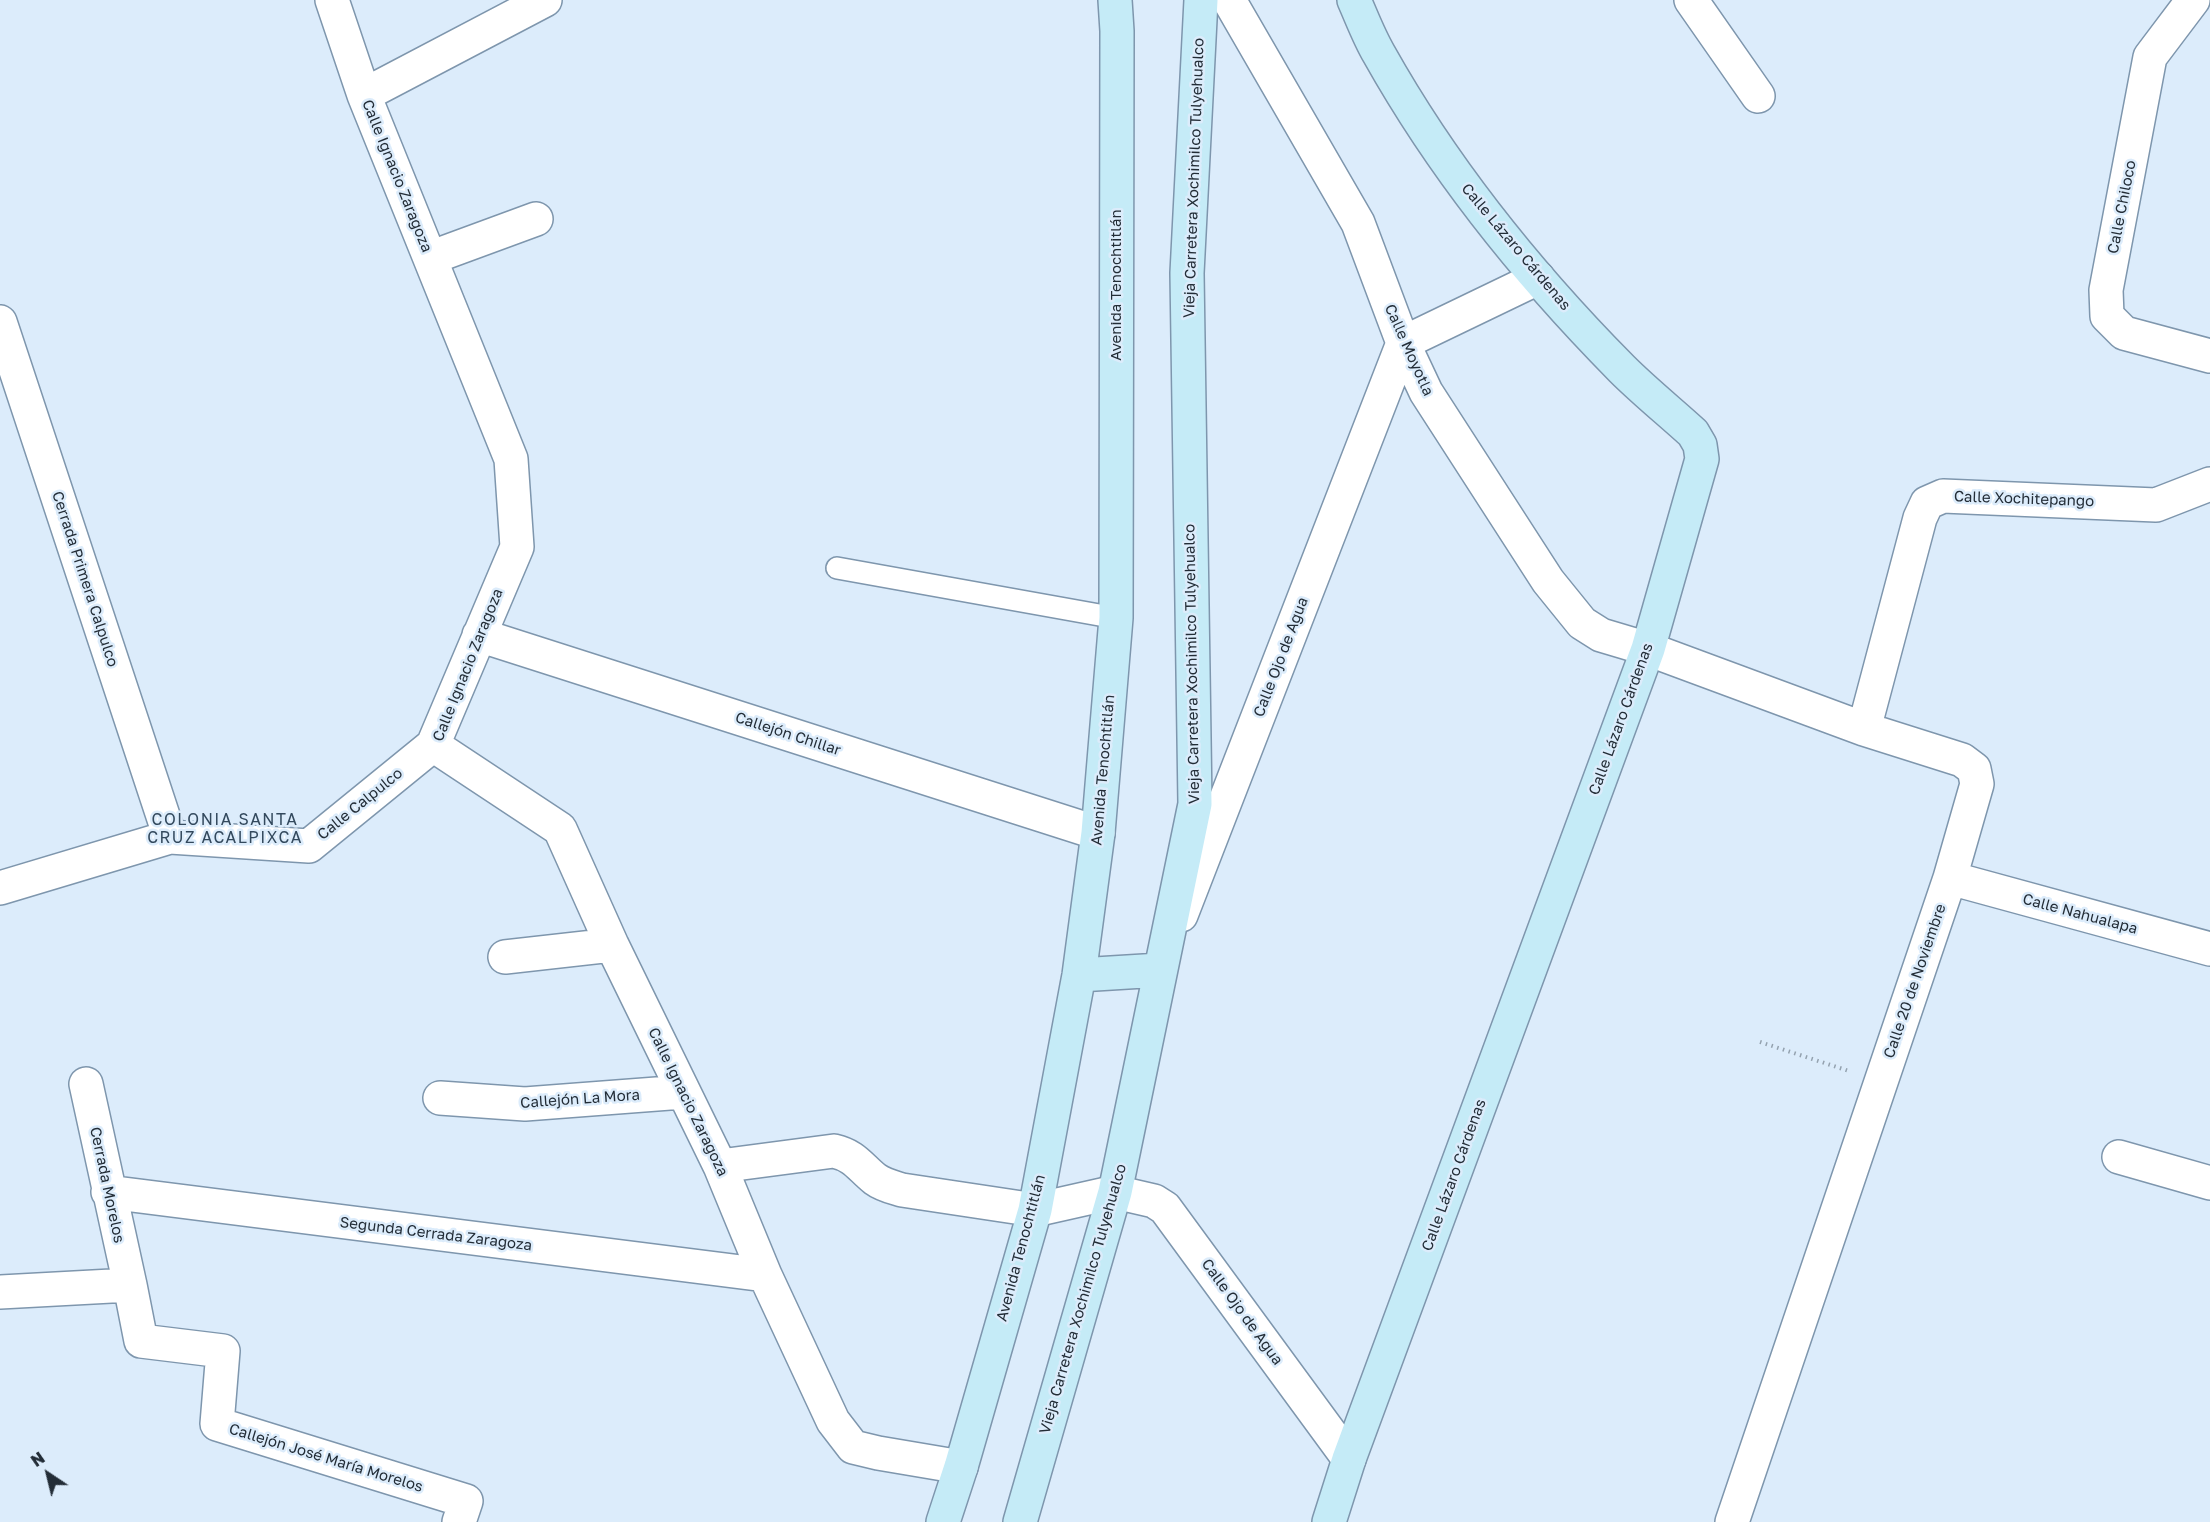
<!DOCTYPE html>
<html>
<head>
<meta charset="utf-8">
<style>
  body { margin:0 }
  #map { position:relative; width:2210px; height:1522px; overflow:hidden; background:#dcecfb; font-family:"Golos Text",sans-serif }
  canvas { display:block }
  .north { position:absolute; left:18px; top:1444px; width:60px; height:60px; -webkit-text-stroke:4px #dcecfb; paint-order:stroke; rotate:325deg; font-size:16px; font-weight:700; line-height:24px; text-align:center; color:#232d37 }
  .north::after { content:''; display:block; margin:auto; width:21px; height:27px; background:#232d37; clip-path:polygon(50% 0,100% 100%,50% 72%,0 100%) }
</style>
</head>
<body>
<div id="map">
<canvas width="2210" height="1522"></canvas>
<div class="north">N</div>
</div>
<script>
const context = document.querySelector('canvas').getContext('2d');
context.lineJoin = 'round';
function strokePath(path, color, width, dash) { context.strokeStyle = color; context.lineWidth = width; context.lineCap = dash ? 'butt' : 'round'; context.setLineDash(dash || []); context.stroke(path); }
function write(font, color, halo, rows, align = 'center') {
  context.font = font + ' "Golos Text",sans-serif'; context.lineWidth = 5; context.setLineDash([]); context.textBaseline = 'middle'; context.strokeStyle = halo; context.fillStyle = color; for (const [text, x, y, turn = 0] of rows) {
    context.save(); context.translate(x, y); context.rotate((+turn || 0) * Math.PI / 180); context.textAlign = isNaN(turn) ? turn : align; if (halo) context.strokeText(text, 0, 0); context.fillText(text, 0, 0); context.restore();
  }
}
const lane = new Path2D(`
  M837,568L1116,618`);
const street = new Path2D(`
  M332,0L364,95L511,459L517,547L433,745L560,829L612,945L720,1166L765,1275L833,1421L853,1447L878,1453L961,1467
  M1229,0L1358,223L1403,343L1426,392L1548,581L1582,623L1601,635L1648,649L1864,729L1962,760L1974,769L1977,784L1950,878L1732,1522
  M1691,0L1758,96
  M2193,0L2150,57L2106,290L2107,316L2124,333L2210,356
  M364,95L545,0
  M430,258L536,219
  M0,322L170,837
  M479,635L1098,833
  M1864,729L1920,518L1927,503L1943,496L2156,505L2210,484
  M1950,878L2210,949
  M0,888L170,837L309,846L433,745
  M1181,915L1403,343L1538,278
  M505,957L612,945
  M86,1084L130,1285
  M440,1098L525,1104L683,1092
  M2119,1157L2210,1183
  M720,1166L834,1151C855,1156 859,1166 875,1179C883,1185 892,1187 902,1190L1035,1210L1115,1192L1154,1201L1165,1208L1349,1459
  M108,1192L765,1275
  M0,1292L130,1285L141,1341L223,1351L217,1424L466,1501L459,1522`);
const secondary = new Path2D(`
  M1079,975L1160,970
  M943,1522L961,1467L1035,1210L1079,975L1098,833L1116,618L1117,31L1115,0
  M1020,1522L1115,1192L1195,804L1187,273L1201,0
  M1329,1522L1349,1459L1648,649L1702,459L1700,445L1693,433C1670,412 1644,391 1622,369C1528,274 1444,170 1379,54C1369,37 1362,18 1354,0`);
strokePath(lane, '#7e96ad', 24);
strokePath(street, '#7e96ad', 36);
strokePath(secondary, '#7e96ad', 36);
strokePath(new Path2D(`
  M1760,1042L1849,1071`), '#94a2af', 4, [1.5, 4.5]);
strokePath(lane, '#fff', 21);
strokePath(street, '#fff', 33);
strokePath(secondary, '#c5ebf7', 33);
write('15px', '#232d37', '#dcecfb', [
  ["Calle Ignacio Zaragoza",397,176,68],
  ["Vieja Carretera Xochimilco Tulyehualco",1194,178,-88],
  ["Calle Chiloco",2122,207,-79],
  ["Calle Lázaro Cárdenas",1516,247,50],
  ["Avenida Tenochtitlán",1116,285,-90],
  ["Calle Moyotla",1409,350,66],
  ["Calle Xochitepango",2024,499,2],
  ["Cerrada Primera Calpulco",85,579,72],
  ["Calle Ojo de Agua",1281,657,-69],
  ["Vieja Carretera Xochimilco Tulyehualco",1192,664,-91],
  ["Calle Ignacio Zaragoza",468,665,-68],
  ["Calle Lázaro Cárdenas",1621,719,-70],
  ["Callejón Chillar",788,734,18],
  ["Avenida Tenochtitlán",1103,770,-85],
  ["Calle Calpulco",360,804,-39],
  ["Calle Nahualapa",2080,914,15],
  ["Calle 20 de Noviembre",1915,981,-71],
  ["Callejón La Mora",580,1099,-4],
  ["Calle Ignacio Zaragoza",688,1102,64],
  ["Calle Lázaro Cárdenas",1454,1175,-70],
  ["Cerrada Morelos",107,1185,78],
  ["Segunda Cerrada Zaragoza",436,1234,7],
  ["Avenida Tenochtitlán",1021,1248,-75],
  ["Vieja Carretera Xochimilco Tulyehualco",1083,1299,-74],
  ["Calle Ojo de Agua",1242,1312,54],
  ["Callejón José María Morelos",326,1458,17]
]);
context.letterSpacing = '1.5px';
write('16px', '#33495d', '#dcecfb', [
  ["COLONIA SANTA",225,820],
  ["CRUZ ACALPIXCA",225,838]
]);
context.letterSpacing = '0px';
</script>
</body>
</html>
